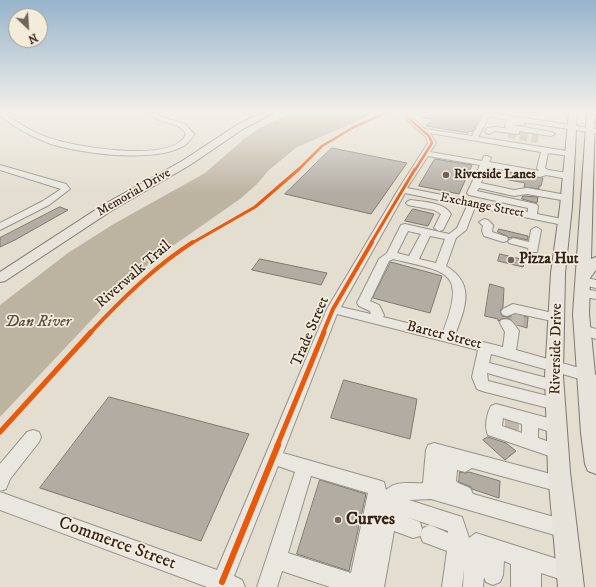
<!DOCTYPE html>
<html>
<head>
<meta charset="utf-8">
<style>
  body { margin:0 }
  #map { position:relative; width:596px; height:587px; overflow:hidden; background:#e4ded0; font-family:"IM FELL DW Pica",serif }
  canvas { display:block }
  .north { position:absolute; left:8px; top:8px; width:40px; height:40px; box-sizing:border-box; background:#f3ecdb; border:1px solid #a59b8e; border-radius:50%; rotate:155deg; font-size:11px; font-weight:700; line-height:16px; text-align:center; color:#31221b }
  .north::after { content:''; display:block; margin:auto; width:14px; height:18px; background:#70645a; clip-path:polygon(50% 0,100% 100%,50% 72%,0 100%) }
</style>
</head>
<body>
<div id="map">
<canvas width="596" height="587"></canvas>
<div class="north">N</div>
</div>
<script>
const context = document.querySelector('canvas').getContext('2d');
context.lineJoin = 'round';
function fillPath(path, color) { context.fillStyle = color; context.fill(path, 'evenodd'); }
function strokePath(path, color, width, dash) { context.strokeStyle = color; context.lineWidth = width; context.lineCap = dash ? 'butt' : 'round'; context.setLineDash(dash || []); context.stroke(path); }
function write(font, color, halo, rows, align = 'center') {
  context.font = font + ' "IM FELL DW Pica",serif'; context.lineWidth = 3.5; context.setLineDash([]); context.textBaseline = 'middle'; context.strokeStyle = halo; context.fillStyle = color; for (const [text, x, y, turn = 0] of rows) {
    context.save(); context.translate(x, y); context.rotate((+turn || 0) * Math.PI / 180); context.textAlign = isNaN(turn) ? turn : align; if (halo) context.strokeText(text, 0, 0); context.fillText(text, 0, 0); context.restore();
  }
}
fillPath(new Path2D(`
  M293,112H374L356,122L297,147L269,170L257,184L240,199L154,259L114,296L0,417V305L68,253L112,225L205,173L244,139L258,129Z`), '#bdb3a1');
const building = new Path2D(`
  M426,112H483L472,132L469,131L468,133L426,126L432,119L422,118Z
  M332,148L407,163L371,214L285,194Z
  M435,159L472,165L459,194L419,186Z
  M506,172L543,178L541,186H539V189L524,187L525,183L504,179Z
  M523,196L538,197L537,203L522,199Z
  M60,207L68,210L15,240L0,247V238Z
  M413,209L434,214L428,226L405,221Z
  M499,229L528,236V240L513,237L509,238L507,236L498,232Z
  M500,254L525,260L523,267L498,261Z
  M260,259L327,273L321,285L252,270Z
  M391,262L442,276L430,313L373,298Z
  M490,284L504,288L503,307L500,311L502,316L508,317L515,315L528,317L527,328L517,325L508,318L501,319L499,321H498V319L485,316Z
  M344,380L417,399L410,439L331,418Z
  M109,397L249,434L201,541L40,488Z
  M488,437L506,443L516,451L505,460L483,440Z
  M460,472L465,473L469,472L500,481L499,498L472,489L471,487L459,482Z
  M320,480L366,494L349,571L297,554Z`);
fillPath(building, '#b2aca3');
strokePath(building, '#7e7870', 1);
strokePath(new Path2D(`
  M508,134L538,139`), '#c0b8ac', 8, [8, 4]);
strokePath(new Path2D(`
  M517,325L518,315`), '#c0b8ac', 12, [12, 6]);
strokePath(new Path2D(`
  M512,419V430`), '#c0b8ac', 14, [14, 8]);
const minor = new Path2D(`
  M0,112H3C16,122 30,131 46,137C70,146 174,165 186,134C179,120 157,125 147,112H154L162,117L185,124L194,134C180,169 79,153 51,144C32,137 16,128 0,116Z
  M405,112H411V117L425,129L472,136L485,112L596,129V133L523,122L525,124L523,125H512L551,132L555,134L551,136L519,131V134H516L495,131L489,134L485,132L487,128L495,127L505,128L506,122L508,120L489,117L478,137L573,152V156H570L548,153L545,168L548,170L568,173L572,176L568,179L546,175L540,177L487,167L481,183L514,190L527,188L567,195L572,198L567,201L527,194L514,196L479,188L477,191L536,204L538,206L537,214L567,220L568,222L563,225L475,207L466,230L456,238L446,266C476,284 465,308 455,335L503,347L505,332L500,323L501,320C511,317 514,324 519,331L516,350L590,371L596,375V388L580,379L491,354L489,363L555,380L560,382L562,386L560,390L555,392L487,373L488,381L556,398L561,400L564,404L561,408L556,410L482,391L477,389L472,377L478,350L337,314L283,453L378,480L384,482L386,490C397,480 409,484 423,483L426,450L428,445L434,443L566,478L569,484L566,490L560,492L472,468L465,472L457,470L456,481L458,483L470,488L473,494L572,522L574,529L572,536L565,538L431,499L409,500L462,517L469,538L476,533L576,565L579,572L576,579L569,582L541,573V587H511V564L504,561L503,575L500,582L493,585L486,582L484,577L483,587H463L464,569L462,587H442L447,551L423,542L420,535L423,528L430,525L448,533V531L407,517L420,522L422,529L420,536L413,538L394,531L384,587H330L282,571L277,587H257L295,472L278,466L234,576L242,580L245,587H207L0,510V492L217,570L327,309L398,190L428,143L426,137L406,119ZM430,133L541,152L537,168L539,171L489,162L491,158L487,156H484L482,161L430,152L436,143ZM428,156L480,165L467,193L469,195L528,208V212L407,188ZM405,193L467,206L457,228L449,234L405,224L401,225L387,253L379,259L357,303L359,306L370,311L371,314L341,307ZM408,231L421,234L409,256L397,253ZM430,236L445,239L436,263L419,259ZM393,259C447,272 467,270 443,332L383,317L384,315L379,305L370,301L389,261ZM311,476L368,493L351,573L288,553Z
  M0,165L66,184L70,189L49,205L0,230V223L43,201L61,189L0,170Z
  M411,200C423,202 444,202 451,214L443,230L439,231L434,228L441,214L434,210L408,205L406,203L408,201Z
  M484,219L488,220L493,225L492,232L507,237L508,239L507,241L503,242L484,236L482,231L483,226L479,222Z
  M536,227L541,230L537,252H529L528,248L509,243L508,241L513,238L529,242L531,230Z
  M583,277L596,280V288L579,284L577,281L579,278Z
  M582,289L596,291V299L578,296L576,293L578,290Z
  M513,304L557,314L561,315L563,318L561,321L557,322L515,313L507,316L503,315L501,312L503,309Z
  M582,325L596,329V339L577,333L575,330L577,327Z
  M496,404L563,422L565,427L563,432L557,434L538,428V438L564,447L566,452L564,457L558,459L488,435C484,427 487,413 491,406ZM503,418L522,424V433L502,426Z
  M33,430L39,432L41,437L39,442L10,479L6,489L0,491V464L27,432Z`);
const major = new Path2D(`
  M263,112H274L243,129L190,165L111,211L5,281L0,282V272L103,205L182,161L237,125Z
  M569,112H577L572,207L565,273L563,376L570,472L584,587H558L548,472L545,376L551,273L560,207Z
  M587,112H595L591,259L596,257V270L590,278L589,314L596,384V474L588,471L585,464L581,433L573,314Z`);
strokePath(minor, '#979288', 2);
strokePath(major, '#7e7870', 2);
fillPath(minor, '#eae7e0');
fillPath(major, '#e7e3da');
strokePath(new Path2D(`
  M408,112V118L429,136L432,143L415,170
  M298,170L322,146L354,127L388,112`), '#e8590c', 2.5);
strokePath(new Path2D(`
  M192,243L255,207L299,169
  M371,243L415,169`), '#e8590c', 3);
strokePath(new Path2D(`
  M90,333C121,300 155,266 193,242
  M323,333L333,309L372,242`), '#e8590c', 4);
strokePath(new Path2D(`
  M0,432L91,332
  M277,446L324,332`), '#e8590c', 5);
strokePath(new Path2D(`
  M222,582L278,445`), '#e8590c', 6);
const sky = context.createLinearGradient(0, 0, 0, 194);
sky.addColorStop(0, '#97b4cc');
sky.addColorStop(0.58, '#f3f0ea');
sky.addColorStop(1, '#f3f0ea00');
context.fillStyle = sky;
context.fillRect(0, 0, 596, 194);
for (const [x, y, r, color] of [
  [446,175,4,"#70645a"],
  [511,260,4,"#70645a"],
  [338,520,4,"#70645a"]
]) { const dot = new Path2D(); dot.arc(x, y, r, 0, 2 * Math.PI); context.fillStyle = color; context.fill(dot); strokePath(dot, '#f3ecdb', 1.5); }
write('bold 13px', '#31221b', '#f3ecdb', [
  ["Riverside Lanes",454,175]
], 'left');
write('13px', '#31221b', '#f3ecdb', [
  ["Memorial Drive",134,193,-30],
  ["Exchange Street",482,206,11]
]);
write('bold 15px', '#31221b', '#f3ecdb', [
  ["Pizza Hut",519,260]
], 'left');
write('15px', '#31221b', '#f3ecdb', [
  ["Riverwalk Trail",134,275,-41],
  ["Trade Street",311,332,-67],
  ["Barter Street",444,336,14],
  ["Riverside Drive",557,349,-89]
]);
write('italic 16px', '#5c4e43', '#f3ecdb', [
  ["Dan River",38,323]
]);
write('bold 18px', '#31221b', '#f3ecdb', [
  ["Curves",346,520]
], 'left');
write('18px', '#31221b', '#f3ecdb', [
  ["Commerce Street",117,544,20]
]);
</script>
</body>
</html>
